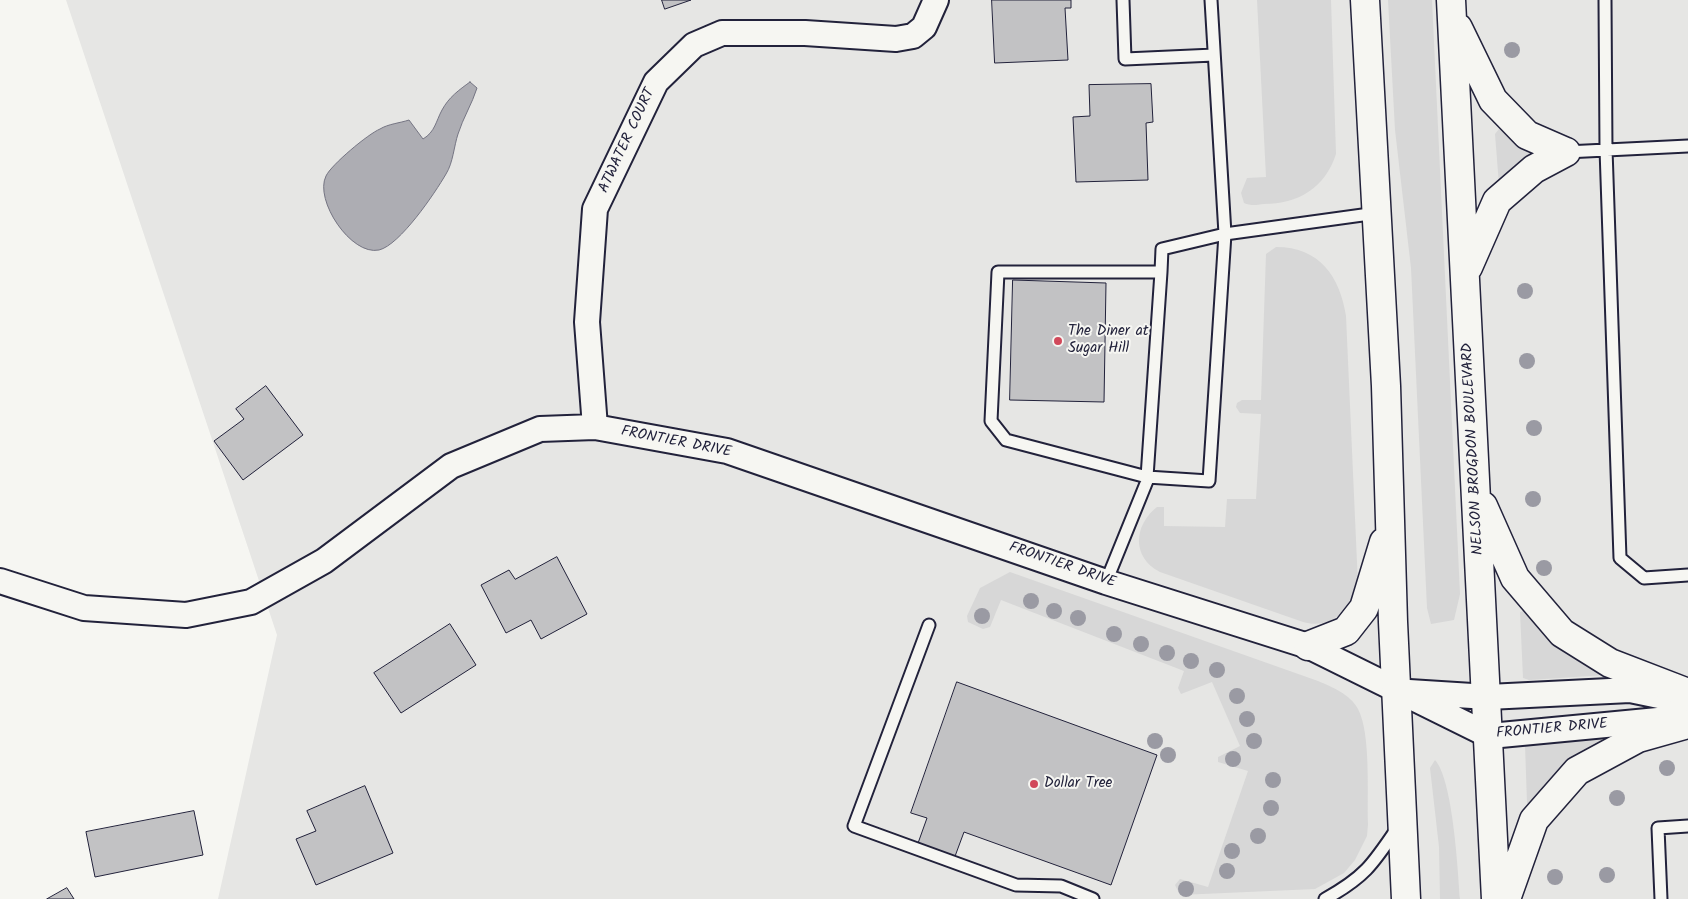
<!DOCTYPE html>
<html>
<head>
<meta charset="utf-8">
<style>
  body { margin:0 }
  canvas { display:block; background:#f6f6f2 }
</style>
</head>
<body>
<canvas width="1688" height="899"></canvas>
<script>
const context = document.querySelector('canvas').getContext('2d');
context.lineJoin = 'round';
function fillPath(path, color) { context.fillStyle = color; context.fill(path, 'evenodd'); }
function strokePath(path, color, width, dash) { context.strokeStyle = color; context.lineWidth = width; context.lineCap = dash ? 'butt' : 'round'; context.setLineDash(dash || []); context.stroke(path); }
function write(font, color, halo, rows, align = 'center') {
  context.font = font + ' Kalam,sans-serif'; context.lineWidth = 4; context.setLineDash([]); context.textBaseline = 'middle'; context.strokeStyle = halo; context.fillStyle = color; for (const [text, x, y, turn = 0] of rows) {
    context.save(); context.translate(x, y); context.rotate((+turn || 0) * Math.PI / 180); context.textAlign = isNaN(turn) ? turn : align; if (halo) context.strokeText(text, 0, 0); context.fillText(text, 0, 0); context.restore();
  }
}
fillPath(new Path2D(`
  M66,0H1688V899H218L277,635Z`), '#e6e6e4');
fillPath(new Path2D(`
  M1257,0H1331L1336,154C1325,188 1298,204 1264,204C1256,205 1251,206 1244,203L1241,193L1247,178L1266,177Z
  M1388,0H1432L1460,594L1454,620L1431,624L1427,608L1411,268L1395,130Z
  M1499,129L1519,145L1533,151L1537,155L1499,185L1495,134Z
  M1276,247C1320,247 1340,277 1346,316L1358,585C1351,610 1330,630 1303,622L1160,572C1131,557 1134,525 1157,507H1164V526L1225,527L1227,499H1256L1261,414L1240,413L1236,407L1237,403L1242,400H1261L1266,254Z
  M1010,572L1318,681C1332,687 1350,694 1358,709C1371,733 1367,795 1368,824L1367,836L1355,860L1344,873L1315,889L1180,895L1175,885L1180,879L1208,887L1248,771L1218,762V757L1240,746L1212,682L1181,694L1178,688L1184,671L1001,600L990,627L983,629L968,622L967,616L980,588Z
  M1523,611L1527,613L1605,675L1529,680L1523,678L1520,612Z
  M1602,736V741L1599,744L1529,805L1527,803L1525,745L1527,741Z
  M1435,760C1453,780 1458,870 1460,899H1440L1439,847L1430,768Z`), '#d7d7d7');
const water = new Path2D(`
  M470,82L477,88C472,104 463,118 458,134C454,146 453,163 446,174C435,193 400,245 379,250C351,256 314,200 326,176C331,165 368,134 380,129C388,124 400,123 409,120L423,139C435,132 436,121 442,110C449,97 459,90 470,82Z`);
fillPath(water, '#adadb3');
strokePath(water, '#757583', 1);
const building = new Path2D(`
  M662,0H691L665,9Z
  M992,0H1071V8H1065L1068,60L995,63Z
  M1151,84L1153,122L1146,123L1148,180L1076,182L1073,117L1090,116L1089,85Z
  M1013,280L1106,283L1104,402L1010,400Z
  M266,386L303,435L243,480L214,441L244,419L236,409Z
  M557,557L587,614L541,639L531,620L506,633L481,585L509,570L515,579Z
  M450,624L476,665L401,713L374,673Z
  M957,682L1157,755L1111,885L964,832L954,859L917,846L927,818L911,813Z
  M365,786L393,853L316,885L296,839L316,831L307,811Z
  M194,811L203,855L95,877L86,832Z
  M67,888L74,899H47Z`);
fillPath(building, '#c2c2c4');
strokePath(building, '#22223b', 1);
const lane = new Path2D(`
  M1123,0L1125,59L1214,55
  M1211,0L1225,234L1377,213
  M1605,0L1606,149L1620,558L1644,578L1688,575
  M1566,152L1688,146
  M1106,582L1147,481V477L1161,272L1162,249L1225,234L1209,481L1147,477L1006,440L991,421L998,272H1161
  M929,625L854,826L1016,885L1061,886L1093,899
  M1325,899C1365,877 1373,864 1398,827
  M1661,899L1658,828L1688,826`);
const street = new Path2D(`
  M595,427L587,322L595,209L656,82L694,45L722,33H805L896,39L913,36L924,27L936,0
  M0,581L84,608L186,615L251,602L324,561L451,466L540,429L595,427L727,451L1106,582L1308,646L1490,736L1679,718
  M1409,692L1488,697L1630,690L1688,702`);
const highway = new Path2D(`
  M1365,0L1386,386L1393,622L1406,899
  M1451,0L1496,899
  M1458,28L1493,100L1527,135L1566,152
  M1468,267L1497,201L1534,169L1566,152
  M1483,506L1515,578L1562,633L1610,663L1688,693
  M1308,646L1346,631L1364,608L1384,542
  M1506,899L1534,820L1577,771L1638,738L1688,724`);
strokePath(lane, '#22223b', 15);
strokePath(street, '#22223b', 28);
strokePath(highway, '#22223b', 31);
strokePath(lane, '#f6f6f2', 11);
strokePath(street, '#f6f6f2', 24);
strokePath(highway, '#f6f6f2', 28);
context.fillStyle = '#9a9aa3';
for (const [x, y] of [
  [1512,50],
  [1525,291],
  [1527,361],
  [1534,428],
  [1533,499],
  [1544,568],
  [1031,601],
  [1054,611],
  [982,616],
  [1078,618],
  [1114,634],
  [1141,644],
  [1167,653],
  [1191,661],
  [1217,670],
  [1237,696],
  [1247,719],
  [1155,741],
  [1254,741],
  [1168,755],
  [1233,759],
  [1667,768],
  [1273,780],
  [1617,798],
  [1271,808],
  [1258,836],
  [1232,851],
  [1227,871],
  [1607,875],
  [1555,877],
  [1186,889]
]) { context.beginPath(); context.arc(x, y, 8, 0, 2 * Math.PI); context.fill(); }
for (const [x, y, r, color] of [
  [1058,341,5,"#d1495b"],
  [1034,784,5,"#d1495b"]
]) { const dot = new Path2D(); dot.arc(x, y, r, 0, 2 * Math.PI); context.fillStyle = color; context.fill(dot); strokePath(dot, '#f6f6f2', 2); }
write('15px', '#22223b', '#f6f6f2', [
  ["ATWATER COURT",628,141,-65],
  ["FRONTIER DRIVE",676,443,11],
  ["NELSON BROGDON BOULEVARD",1474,449,-93],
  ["FRONTIER DRIVE",1062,566,19],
  ["FRONTIER DRIVE",1552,730,-5]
]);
write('15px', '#22223b', '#f6f6f2', [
  ["The Diner at",1068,332],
  ["Sugar Hill",1068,349],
  ["Dollar Tree",1044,784]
], 'left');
</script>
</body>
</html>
